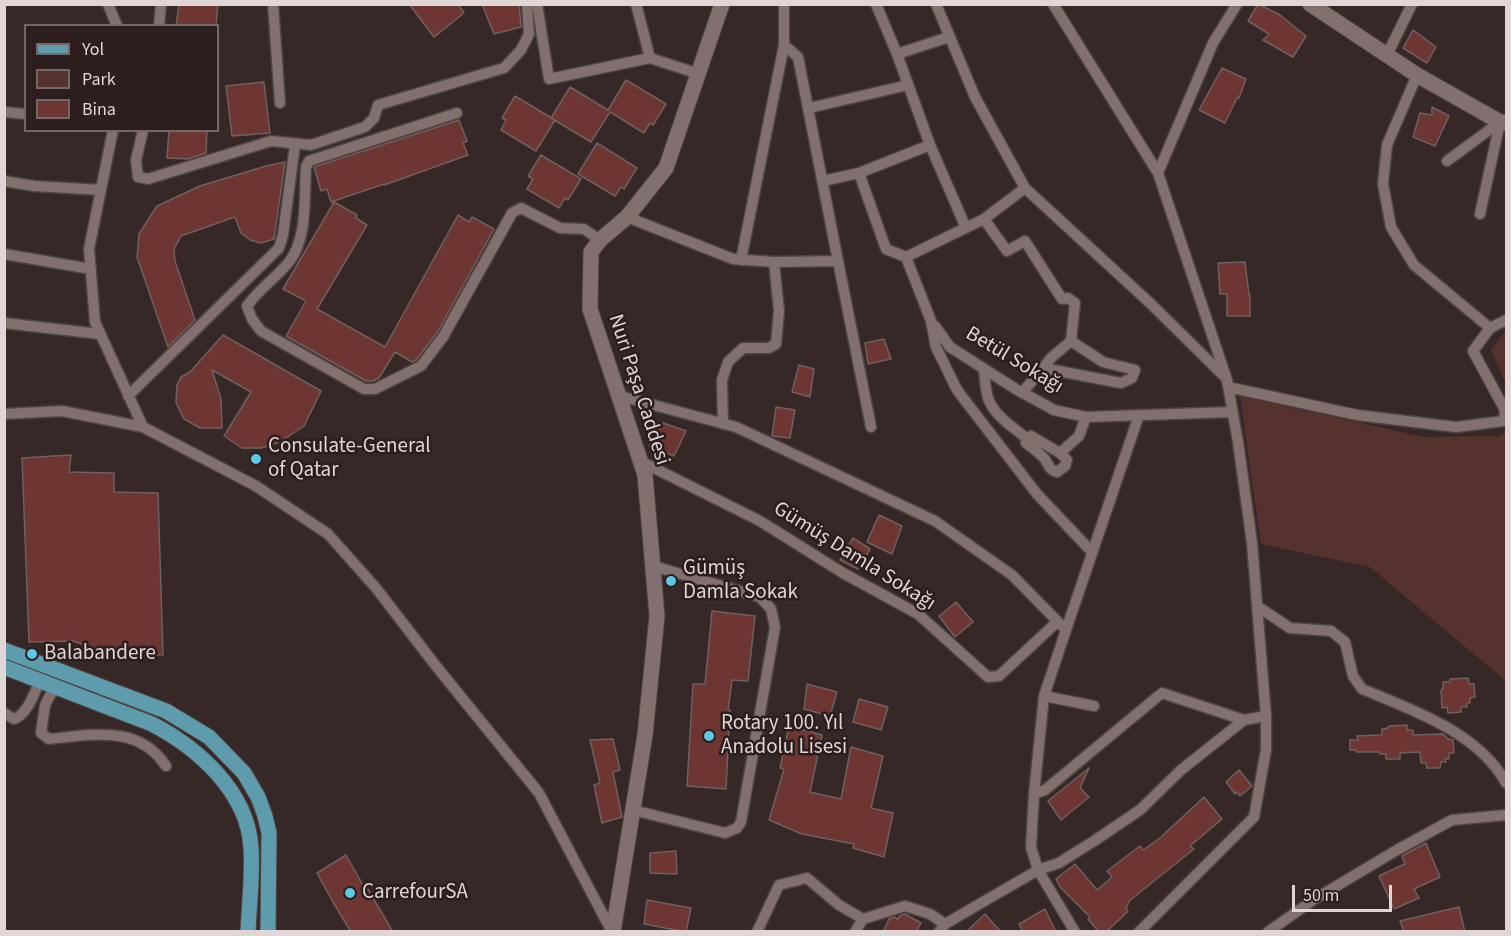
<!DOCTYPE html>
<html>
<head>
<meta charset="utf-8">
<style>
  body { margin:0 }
  #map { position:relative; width:1511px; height:936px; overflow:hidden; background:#362826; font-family:"Source Sans 3",sans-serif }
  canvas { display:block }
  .frame { position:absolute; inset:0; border:6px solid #dfd6d5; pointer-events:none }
  .legend { position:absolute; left:24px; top:24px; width:195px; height:108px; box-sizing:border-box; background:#2c1e1d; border:2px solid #746867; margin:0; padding:8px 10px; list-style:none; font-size:18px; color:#dfd6d5 }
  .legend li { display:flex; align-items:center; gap:12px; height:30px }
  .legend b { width:30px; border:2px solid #746867 }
  .scale { position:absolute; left:1292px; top:885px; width:100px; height:27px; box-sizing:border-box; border:3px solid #dfd6d5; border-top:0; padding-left:8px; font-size:18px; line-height:21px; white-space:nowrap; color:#dfd6d5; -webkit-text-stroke:4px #2c1e1d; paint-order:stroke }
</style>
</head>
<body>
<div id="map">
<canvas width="1511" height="936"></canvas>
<div class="frame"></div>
<ul class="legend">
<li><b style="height:8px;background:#5e9bac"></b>Yol</li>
<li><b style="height:16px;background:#56322f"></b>Park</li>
<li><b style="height:16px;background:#6d3632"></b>Bina</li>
</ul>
<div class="scale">50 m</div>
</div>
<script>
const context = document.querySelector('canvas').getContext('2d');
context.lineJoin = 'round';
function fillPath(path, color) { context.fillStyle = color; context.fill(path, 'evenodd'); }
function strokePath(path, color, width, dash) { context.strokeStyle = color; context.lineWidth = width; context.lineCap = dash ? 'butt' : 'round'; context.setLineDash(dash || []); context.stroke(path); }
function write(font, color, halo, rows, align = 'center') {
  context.font = font + ' "Source Sans 3",sans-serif'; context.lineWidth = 5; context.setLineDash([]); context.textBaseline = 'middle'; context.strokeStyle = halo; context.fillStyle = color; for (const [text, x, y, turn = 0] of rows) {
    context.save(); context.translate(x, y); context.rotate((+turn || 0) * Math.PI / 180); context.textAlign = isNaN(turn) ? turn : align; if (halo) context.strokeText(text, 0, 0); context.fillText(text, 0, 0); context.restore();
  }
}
fillPath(new Path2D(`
  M1506,330V384L1491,350Z
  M1240,396L1424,437L1500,436L1506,431V681L1370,567L1261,544Z`), '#56322f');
const building = new Path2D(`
  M179,4H218L216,26H176Z
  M409,4H458L464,13L434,37Z
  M482,4H519L521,27L494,34Z
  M1258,4L1280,15L1306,36L1293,57L1263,40L1269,34L1248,21Z
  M1413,30L1436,47L1427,63L1403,48Z
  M1222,68L1246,79L1239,98H1237L1225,123L1199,110Z
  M626,80L666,104L653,125L650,123L644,133L610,112L591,142L551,118L570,87L608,110Z
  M264,82L270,133L232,136L226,86Z
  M515,96L555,120L536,151L501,130L506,120L502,118Z
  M1432,107L1449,116L1435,146L1413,137L1420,113L1432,115Z
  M459,120L467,141L463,143L468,155L384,185V184L331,202L327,189L321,191L314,167Z
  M169,130H207L206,153L188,159L167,158Z
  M597,143L637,168L624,189L621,187L615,196L578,174Z
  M541,155L581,179L568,200L565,198L559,208L527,189L533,179L528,176Z
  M285,162L274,239L261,243L250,240L241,233L235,217L181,236L174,249L175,261L195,320L168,347L137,257L139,234L157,206L200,186L266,166Z
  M334,202L357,215L356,218L367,225L317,309L385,347L458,215L469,222L472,217L494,229L437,333L416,360L412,362L395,352L379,378L373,381H366L286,336L306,301L283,289Z
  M1245,262L1249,295H1250V316H1227V294H1220L1218,263Z
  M223,335L321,391L304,426L280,442L261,448H242L224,436L251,392L212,370L221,399L222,428H200L184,419L176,403L177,385L181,377L190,372Z
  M884,339L891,359L868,364L865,343Z
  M799,365L814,369L810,397L792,392Z
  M776,407L795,410L790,438L772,436Z
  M663,423L686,431L674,456L649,446Z
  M71,455L69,472L114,473V492L158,493L163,655L117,656L73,641L29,642L22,458Z
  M879,515L902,526L892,554L867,542Z
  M853,538L870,549L858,569L840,560Z
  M956,602L973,622L955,637L939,616Z
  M712,611L755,616L748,681L732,680L728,710H730L726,789L687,786L693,684H705Z
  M1468,678L1469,684H1474L1475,697L1470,698V703H1467V707H1461V712L1448,713L1447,707L1442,708L1441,690L1443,689V682H1450V679Z
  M807,684L837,692L830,716L804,709Z
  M859,699L888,707L881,730L853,722Z
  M1407,725V730H1413V735L1443,734L1448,739L1453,740L1454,753H1449V759H1445L1446,762H1441L1440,768H1427L1426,763H1421L1420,752L1400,753V759H1386V754H1380V752H1356V750H1350V740H1358L1357,736L1382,735V729L1388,728L1389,726Z
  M789,726L822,735L810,792L841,799L851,747L883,756L871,808L893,813L884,857L853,848L854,844L802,834L769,820L784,769L780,768Z
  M613,739L620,770L613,772L622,817L602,823L594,785L600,783L590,740Z
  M1089,768L1080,788L1089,797L1061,820L1048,801Z
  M1239,770L1252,786L1240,796L1237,792L1235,794L1226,782Z
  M1204,797L1222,819L1190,846L1194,849L1129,901L1126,909L1128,911L1121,918L1106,932H1099L1088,919L1090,917L1060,887L1056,879L1075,864L1097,890L1112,877L1107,871L1140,846L1143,850L1160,838Z
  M1426,843L1440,877L1414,889L1419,898L1394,909L1379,876L1405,864L1402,856Z
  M676,851L677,874L650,873V853Z
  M346,855L363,885L365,884L393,932H351L333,902L317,873Z
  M647,900L691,908L686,932L644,924Z
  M1459,907L1465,932H1404L1400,921Z
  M1045,909L1056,932H1023L1019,924Z
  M905,914L921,923L916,932H883L889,919L894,917L898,919L901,915Z
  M985,914L1001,932H966Z`);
fillPath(building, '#6d3632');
strokePath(building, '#70605e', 1.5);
const street = new Path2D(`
  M108,4L117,26
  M273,4L280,103
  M537,4L549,79L650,58L699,74
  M636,4L650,58
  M876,4L897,54
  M936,4L975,97L1025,188L1151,304L1225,377
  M1053,4L1158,173
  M159,26L161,4
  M949,37L897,54L930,145L966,228
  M1387,55L1412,4
  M1417,75L1387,145L1383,184L1391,227L1414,265L1490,328
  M809,108L908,85
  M4,112L26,114
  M457,113L309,161L306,167C304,197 308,238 289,262C276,278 259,289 247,306L252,319L261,331L364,389H375L421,366L443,337L512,213L521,208L560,228L584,229L600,240
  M113,130L89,249L95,322L143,427L256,486L328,534L376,588L436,666L539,793L612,932
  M143,130L136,160L138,177L148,179L271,141L311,145L365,127L374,118L378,105L504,68L521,50L529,34L527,4
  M1447,161L1500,122
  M859,173L886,249L906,257L931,321L936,347L957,390L1037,494L1092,552
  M4,181L34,186L101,190
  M823,181L859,173L930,145
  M1480,214L1500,122
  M627,217L733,259L774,262L838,261L798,57L784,45
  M984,219L1007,251L1025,241L1062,299L1068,298L1075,303L1071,341L1052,357L1022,393
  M4,254L91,269
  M906,257L984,219L1025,188
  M741,260L784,45V4
  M838,261L871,427
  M4,323L100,334
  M935,326L950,347L1014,388L1054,410L1086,417L1232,412
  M1043,368L1121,383L1132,378L1135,370L1103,362L1071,341
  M984,369C985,380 985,393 990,403C998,418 1015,429 1028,439L1026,443C1032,447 1038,452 1043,457C1049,463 1047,469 1057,472L1065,466L1067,460L1060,453L1079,436L1086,417
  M1228,387L1357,415L1456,427L1504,421L1505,410L1473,351L1490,328L1506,320
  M128,396L279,248L283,235L295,145
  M620,396L736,427L935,521L1012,575L1066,630L1044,696L1034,794L1031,847L1038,870L1075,932
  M4,414L62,411L143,427
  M723,424L722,380L728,362L743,348H769L776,344L779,311L774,262
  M1028,439L1031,436L1060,453
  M640,461L760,521L843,573L918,614L988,677L999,676L1057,622
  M1257,606L1290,628L1331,631L1345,642L1353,676L1362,689C1413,710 1479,733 1506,783
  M1066,630L1139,415
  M55,686L45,705L41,733L49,739C93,735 138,724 166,766
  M1044,696L1094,706
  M4,713L14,719C28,714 34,693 40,681
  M1034,794L1045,790L1162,693L1244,720
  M633,810L725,833L737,828L741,822L775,627L771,609L760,597L653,566
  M757,932L779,885L807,878L839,905L863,919L905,906L930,914L945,924
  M855,932L863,919
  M939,932L945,924L1038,870L1059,863L1094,841L1140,810L1181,770L1244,720L1266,716
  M1139,932L1254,817L1266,750V716L1252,543L1238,442L1227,380L1158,173L1213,43L1237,4
  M1268,932L1313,900L1397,850L1452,820L1506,815`);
const secondary = new Path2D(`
  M1310,4L1417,75L1500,122L1506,123
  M613,932L645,735L657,616L645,475L590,309L591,252L600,240L627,217L666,168L722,4`);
const primary = new Path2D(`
  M4,650L166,711L209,737L244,773L258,797L265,816L269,833L268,932
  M4,667L152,724C198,748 248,792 251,848C253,876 249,904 248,932`);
strokePath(street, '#4f4442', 13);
strokePath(secondary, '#4f4442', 17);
strokePath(primary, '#4f4442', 17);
strokePath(street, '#81706e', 10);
strokePath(secondary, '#81706e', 15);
strokePath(primary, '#5e9bac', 15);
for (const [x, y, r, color] of [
  [256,459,6,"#5bc8e6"],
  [671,581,6,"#5bc8e6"],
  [32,654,6,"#5bc8e6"],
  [709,736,6,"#5bc8e6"],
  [350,893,6,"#5bc8e6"]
]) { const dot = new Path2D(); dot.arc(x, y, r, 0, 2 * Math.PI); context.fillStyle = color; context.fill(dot); strokePath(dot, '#2c1e1d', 2); }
write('21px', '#dfd6d5', '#2c1e1d', [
  ["Betül Sokağı",1014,361,31],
  ["Nuri Paşa Caddesi",638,390,72],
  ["Gümüş Damla Sokağı",854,557,32]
]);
write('21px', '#dfd6d5', '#2c1e1d', [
  ["Consulate-General",268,447],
  ["of Qatar",268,471],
  ["Gümüş",683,569],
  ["Damla Sokak",683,593],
  ["Balabandere",44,654],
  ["Rotary 100. Yıl",721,724],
  ["Anadolu Lisesi",721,748],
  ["CarrefourSA",362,893]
], 'left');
</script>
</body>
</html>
